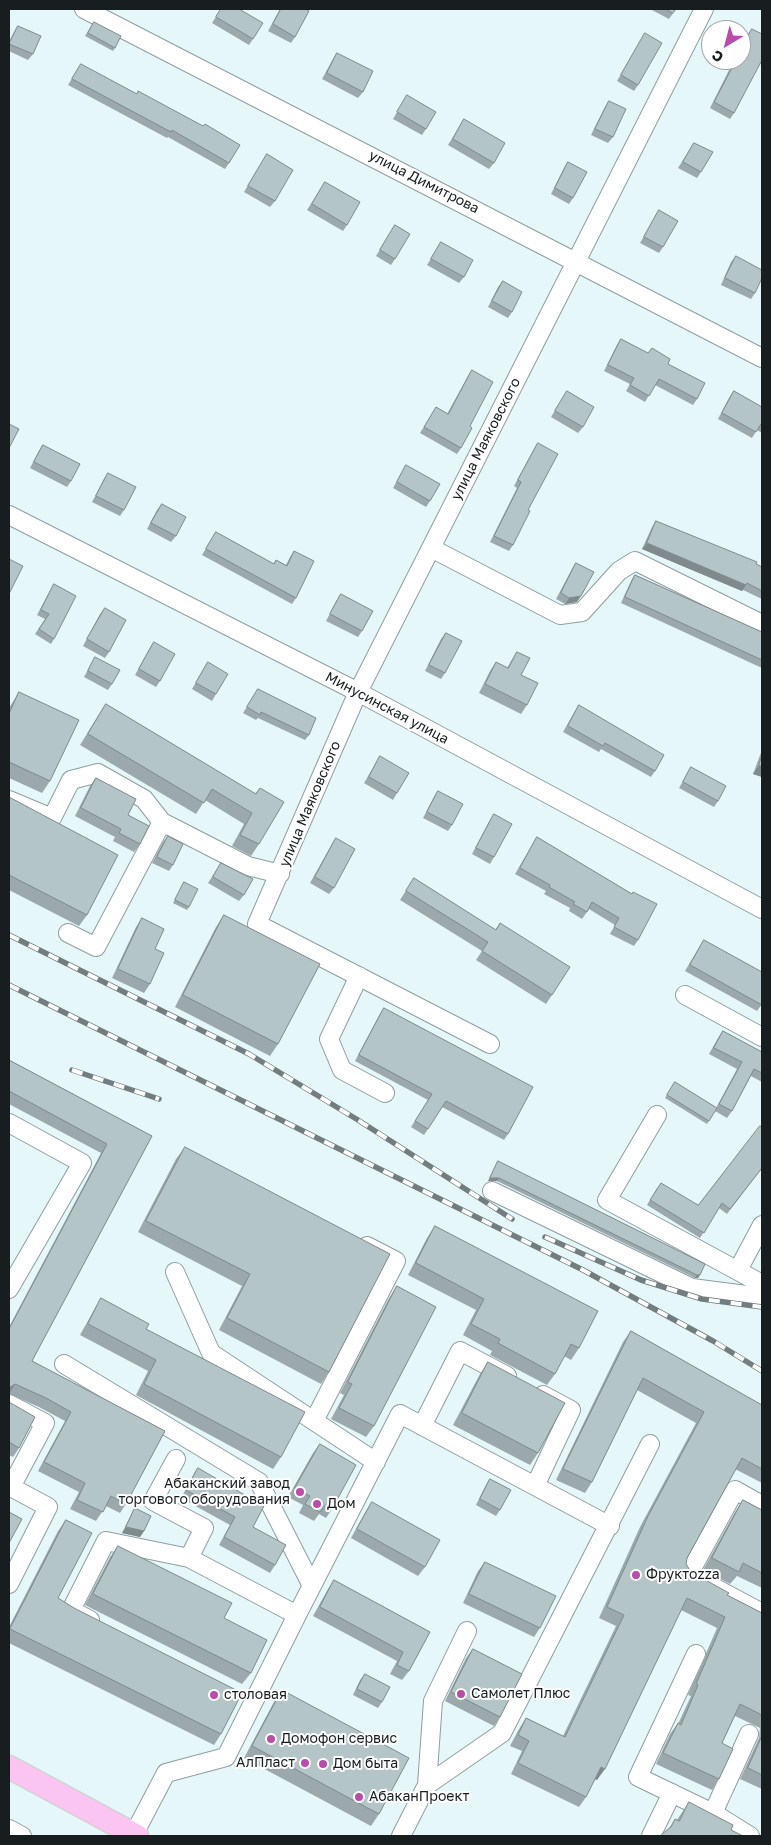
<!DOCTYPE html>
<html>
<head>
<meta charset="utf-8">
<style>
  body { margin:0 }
  #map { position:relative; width:771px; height:1845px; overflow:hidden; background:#e6f7fa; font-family:"Golos Text",sans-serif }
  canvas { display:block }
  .frame { position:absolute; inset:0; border:10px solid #181e20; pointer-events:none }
  .north { position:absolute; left:701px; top:20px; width:50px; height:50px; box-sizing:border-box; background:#fff; border:1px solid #a3a5a6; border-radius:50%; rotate:217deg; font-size:14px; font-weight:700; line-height:20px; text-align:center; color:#181e20 }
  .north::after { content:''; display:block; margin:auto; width:18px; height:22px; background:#ba4caa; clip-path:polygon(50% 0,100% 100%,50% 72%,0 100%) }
</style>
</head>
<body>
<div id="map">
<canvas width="771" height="1845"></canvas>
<div class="frame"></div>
<div class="north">С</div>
</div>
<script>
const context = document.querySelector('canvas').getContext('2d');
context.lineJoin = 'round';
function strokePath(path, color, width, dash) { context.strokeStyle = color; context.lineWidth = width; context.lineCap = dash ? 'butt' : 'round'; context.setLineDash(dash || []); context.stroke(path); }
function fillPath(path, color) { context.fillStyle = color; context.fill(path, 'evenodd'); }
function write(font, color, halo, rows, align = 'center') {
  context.font = font + ' "Golos Text",sans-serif'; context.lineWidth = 4; context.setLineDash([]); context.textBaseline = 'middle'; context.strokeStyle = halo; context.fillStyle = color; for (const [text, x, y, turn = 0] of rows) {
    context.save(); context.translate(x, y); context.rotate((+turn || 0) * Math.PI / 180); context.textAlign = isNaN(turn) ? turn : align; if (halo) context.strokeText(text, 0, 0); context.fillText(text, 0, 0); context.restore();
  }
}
const minor = new Path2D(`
  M84,9L762,358
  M9,515L358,692L762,909
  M431,548L560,615L582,612L619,571L635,561L762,624
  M9,800L52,818L71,780L98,773L144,799L162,822L248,866L280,874
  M68,933L96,947L162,822
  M359,976L329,1039L342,1070L385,1093
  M685,995L762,1037
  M490,1044L257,924L358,692L704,9
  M657,1115L607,1200L762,1284
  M9,1123L82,1163L9,1289
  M492,1191L692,1288L762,1297
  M738,1270L762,1225
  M175,1272L211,1353L376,1462
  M64,1364L259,1482L312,1586
  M9,1404L45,1423L11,1487
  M314,1421L396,1261L367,1246
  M422,1426L460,1351L507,1376
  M9,1486L48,1507L9,1584
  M535,1486L571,1410L543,1395
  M762,1505L735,1490L689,1574L762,1613
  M297,1615L400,1414L610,1526
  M90,1620L71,1610L106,1541L189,1558
  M696,1654L638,1777L713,1813L750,1836
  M427,1785L433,1701L467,1631
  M713,1813L749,1734
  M9,1829L22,1836
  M134,1834L166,1773L226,1757L297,1615L189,1558L204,1528L153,1501L176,1459
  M401,1836L427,1785L502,1733L650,1444
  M651,1836L672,1793`);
const major = new Path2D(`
  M9,1767L137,1836`);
strokePath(minor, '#8e9ea1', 20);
strokePath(major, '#d1d2d2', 25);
strokePath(minor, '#fff', 18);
strokePath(major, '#fac5f0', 22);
const rail = new Path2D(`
  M9,935L249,1054L358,1120L512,1219
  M9,985L583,1270L713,1341L762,1371
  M72,1070L159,1099
  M545,1237L641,1280L702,1299L762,1307`);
strokePath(rail, '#727d7f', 5.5);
strokePath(rail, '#fff', 4, [11]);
fillPath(new Path2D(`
  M221,9H239L253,39L249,45L212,23Z
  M280,9H305L295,37L291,43L268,31Z
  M650,9H676L669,19Z
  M94,22L115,48L113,51L85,36Z
  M18,26L33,54L28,60L9,51V42L14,32Z
  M752,29L734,113L730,119L710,108L734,60H741V47L747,35Z
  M645,33L638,85L634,91L617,81Z
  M337,53L363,92L358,98L322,79L333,59Z
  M81,64L229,163L225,169L168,137L167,138L68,85Z
  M407,95L426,129L422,135L393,119Z
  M609,101L613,137L608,143L591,135L605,107Z
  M464,119L494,163L489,169L448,145Z
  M694,143L701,172L697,178L678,168Z
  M267,154L275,201L270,207L244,192Z
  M568,162L573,198L569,204L551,194L564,168Z
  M325,182L347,225L343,231L307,210Z
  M659,210L663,247L659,253L640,243Z
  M395,225V259L391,265L376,256Z
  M441,242L464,277L459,283L427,265Z
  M736,256L755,293L751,299L721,285L731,262Z
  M503,281L512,312L508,318L488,307L498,287Z
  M621,339L648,353L652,348L668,364L697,399L693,405L655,385L645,402L626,391L630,384L604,371L617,345Z
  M472,370L461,448L457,454L420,433L436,407L447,414L468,376Z
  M567,391L583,427L578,433L551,417Z
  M734,391L762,407V433L757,430L752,438L718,419L729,398Z
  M538,443L528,510L513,545L509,551L490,542L517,488L514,486L534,449Z
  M43,445L71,481L67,487L30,468L39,451Z
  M406,465L430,501L426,507L393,488Z
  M108,473L124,510L120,516L92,502L104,479Z
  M162,504L176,536L171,542L147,529L157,510Z
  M656,521L762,567V599L743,590L742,591L642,549L652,527Z
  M216,532L273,564L276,560L286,565L290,557L294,551L296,598L292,604L202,555Z
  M576,563L577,602L565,604L556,599L572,569Z
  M635,575L762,632V668L621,603L631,581Z
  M54,584V639L51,644L35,634L45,619L37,615L51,589Z
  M341,594L362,631L358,637L326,621L337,600Z
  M105,608L109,652L105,658L83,646L100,614Z
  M446,633L445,673L441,679L425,671L441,639Z
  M154,642L160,681L156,687L135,675L150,648Z
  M517,652L527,705L521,714L479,693L490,671L496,662L507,668L511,661Z
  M95,657L112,684L108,690L84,677Z
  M208,662L216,694L212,701L192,689Z
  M258,689L309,735L305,740L258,718L256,720L243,713Z
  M19,692L50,781L42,793L9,778V708Z
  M106,704L255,794L260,788L259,844L251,856L232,846L244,824L205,800L196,814L80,745L98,716Z
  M579,705L655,771L651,777L601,749L599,752L563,732L575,711Z
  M762,750V777L753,774Z
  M380,756L397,793L393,800L364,783Z
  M691,767L718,801L714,807L679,788Z
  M96,778L128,815L140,844L134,852L113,841L115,837L75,816L90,786Z
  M438,791L452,825L448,831L423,818L434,797Z
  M9,797L87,915L79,926L9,890Z
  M494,814V857L490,864L472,854L490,820Z
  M168,836L173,865L169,871L152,863L163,842Z
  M537,837L632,894L638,940L634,946L610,934L615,925L589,909L582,919L569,911L570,908L544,894L546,891L515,874Z
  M336,838L334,888L329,894L310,883L332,844Z
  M221,863L244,895L239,901L208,883Z
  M414,878L495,930L500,923L552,995L546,1004L476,960L482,951L400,900Z
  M184,882L189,907L187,910L173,903Z
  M224,915L278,1044L270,1056L175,1007L216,927Z
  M142,918L150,984L144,993L112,978L136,927Z
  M704,940L762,1004L757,1011L685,971L700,946Z
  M384,1008L508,1134L504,1140L442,1107L424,1135L411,1127L428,1100L355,1061L380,1014Z
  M723,1031L762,1052V1082L751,1076L732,1111L727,1118L715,1111L707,1124L665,1098L675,1082L716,1108L737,1069L709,1054L718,1038Z
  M9,1060L152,1136L32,1361L165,1431L126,1504L120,1513L106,1506L96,1521L70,1509L79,1492L38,1471L65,1421L39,1407L9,1394V1327L101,1153L9,1104Z
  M185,1147L329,1372L321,1384L219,1330L242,1286L138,1232L176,1159Z
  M498,1161L700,1275L698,1278H695L497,1181H488Z
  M762,1168L727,1214L719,1208L700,1238L647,1205L657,1188L698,1205Z
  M435,1226L579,1348L571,1360L564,1356L555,1374L547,1385L490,1355L492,1351L463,1335L476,1310L408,1275L427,1238Z
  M397,1286L374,1426L366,1437L331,1419L344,1395L340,1393L389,1298Z
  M101,1298L146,1329L281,1457L273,1469L136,1395L148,1371L80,1335L94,1310Z
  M631,1331L762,1405V1483L735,1469L687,1558L686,1564L691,1572L727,1595L762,1613V1789L740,1779L759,1738L760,1728L735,1716L722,1743L719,1779L712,1790L656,1764L670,1734L678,1723V1724L691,1696L688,1695L717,1628L681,1610L597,1780L595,1779L586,1797L579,1807L511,1774L522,1751L510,1746L519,1729L526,1718L563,1736L616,1626L599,1618L640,1527L696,1423L637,1390L592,1482L585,1493L556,1480L623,1342Z
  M488,1362L538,1453L530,1465L453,1425L480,1374Z
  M9,1402L19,1448L13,1457L9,1455Z
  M320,1444L332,1509L326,1518L319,1514L314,1521L299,1513L303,1505L288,1497L313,1453Z
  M198,1468L253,1527L275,1565L270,1573L219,1545L230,1525L181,1498L193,1476Z
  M490,1479L500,1510L496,1516L476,1505L486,1485Z
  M743,1500L762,1510V1588L737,1576L730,1584L703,1570L735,1512Z
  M372,1502L425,1567L418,1576L351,1538L366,1511Z
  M135,1508L144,1531L140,1537L122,1533L131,1515Z
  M66,1520L58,1598L221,1734L214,1745L9,1643V1627L58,1531Z
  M118,1546L224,1618L251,1673L242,1684L85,1605L110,1557Z
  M485,1562L540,1628L534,1637L463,1603L478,1571Z
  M334,1580L430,1632L409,1671L402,1680L390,1674L397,1661L313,1616L328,1589Z
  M473,1649L500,1717L494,1726L445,1701L466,1658Z
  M365,1674L382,1702L378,1708L353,1695L360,1680Z
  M282,1690L379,1814L371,1826L244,1758L274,1702Z
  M689,1802L731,1830H668L675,1819L677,1820Z`), '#9ba9ac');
fillPath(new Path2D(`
  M647,543L746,585L742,591L642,549Z
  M581,596L577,602L565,604L569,598Z
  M759,765L762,767V777L753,774Z
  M490,1178H499L497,1181H488Z
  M697,1275H700L698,1278H695Z
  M15,1384L9,1394V1388Z
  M126,1527L144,1531L140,1537L122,1533Z
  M601,1767L605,1769L597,1780L593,1778Z`), '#7e8a8c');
const building = new Path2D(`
  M221,9H239L263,23L253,39L216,17Z
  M281,9H305L309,11L295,37L273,24Z
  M666,9H676L673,13Z
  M94,22L121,36L115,48L88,33Z
  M18,26L41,36L33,54L9,44Z
  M752,29L762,34V60L734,113L714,102L736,60H741V49Z
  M645,33L662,43L638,85L621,75Z
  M337,53L373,71L363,92L327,73Z
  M81,64L137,94L138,91L203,126L205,124L240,145L229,163L172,130L171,132L72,79Z
  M407,95L436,112L426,129L397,112Z
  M609,101L626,109L613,137L595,129Z
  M464,119L505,143L494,163L453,139Z
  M694,143L713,152L701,172L683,162Z
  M267,154L293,170L275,201L248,186Z
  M568,162L587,172L573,198L555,188Z
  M325,182L360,202L347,225L312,204Z
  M659,210L678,221L663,247L644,237Z
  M395,225L410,234L395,259L380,250Z
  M441,242L473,260L464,277L431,259Z
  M736,256L762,270V278L755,293L725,278Z
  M503,281L522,292L512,312L492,301Z
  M621,339L648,353L652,348L670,359L668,364L705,383L697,399L659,379L649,396L630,385L634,378L608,365Z
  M472,370L493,382L470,426L472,428L461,448L424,427L436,407L448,414Z
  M567,391L594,407L583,427L555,411Z
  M734,391L762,407V425L761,424L756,432L722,413Z
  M9,424L19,429L9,448Z
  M538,443L558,454L528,510L530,511L513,545L494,536L521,482L518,480Z
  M43,445L80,464L71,481L34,462Z
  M406,465L440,484L430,501L397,482Z
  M108,473L136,487L124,510L96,496Z
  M162,504L186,517L176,536L151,523Z
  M656,521L757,562L756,564L762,567V591L747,583L746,585L647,543Z
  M216,532L274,564L276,560L287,566L294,551L314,561L296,598L206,549Z
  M9,559L23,566L9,594Z
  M576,563L594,572L581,596L569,598L561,593Z
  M635,575L762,632V660L625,597Z
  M54,584L76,596L54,639L39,629L49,614L41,610Z
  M341,594L373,611L362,631L330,614Z
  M105,608L126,620L109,652L87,639Z
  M446,633L462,641L445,673L429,665Z
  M154,642L175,654L160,681L139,669Z
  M517,652L530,658L521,675L538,683L527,705L485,684L496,662L508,668Z
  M95,657L120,670L112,684L88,671Z
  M208,662L228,674L216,694L196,683Z
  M258,689L316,718L309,735L261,712L260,715L247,707Z
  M19,692L79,720L50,781L9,762V714Z
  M106,704L256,794L260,788L284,802L259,844L240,835L252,813L212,789L204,803L88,734Z
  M579,705L664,755L655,771L605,743L603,746L568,726Z
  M380,756L409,773L397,793L369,777Z
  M762,756V767L759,765Z
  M691,767L726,786L718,801L683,782Z
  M96,778L136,799L128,815L149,826L140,844L119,833L121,829L81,808Z
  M438,791L463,804L452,825L427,812Z
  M9,797L118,855L87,915L9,875Z
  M494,814L512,824L494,857L476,848Z
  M168,836L183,844L173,865L157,857Z
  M537,837L632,894L633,892L657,904L638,940L614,927L619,918L592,902L587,912L573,904L575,902L549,887L550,885L520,868Z
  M336,838L355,849L334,888L315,877Z
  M221,863L253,879L244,895L213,877Z
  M414,878L496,930L500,923L570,967L552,995L482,951L488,942L406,891Z
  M184,882L198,889L189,907L175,900Z
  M224,915L320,964L278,1044L183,995Z
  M142,918L164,929L155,949L164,953L150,984L118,969Z
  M704,940L762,972V1005L690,965Z
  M384,1008L533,1087L508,1134L446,1101L428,1129L415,1121L432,1094L359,1055Z
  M723,1031L762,1052V1073L754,1069L732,1111L719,1104L742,1062L714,1048Z
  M9,1060L152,1136L32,1361L165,1431L126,1504L111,1496L103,1512L77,1500L85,1483L44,1462L71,1412L46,1398L15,1384L9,1388V1329L107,1144L9,1091Z
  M675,1082L717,1108L709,1121L667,1095Z
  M760,1126L762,1127V1168L730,1209L722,1203L704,1233L650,1200L661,1183L698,1205Z
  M185,1147L390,1254L329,1372L227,1318L250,1274L146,1221Z
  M498,1161L705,1264L700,1275H697L499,1178H490Z
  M435,1226L598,1311L579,1348L571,1344L555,1374L498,1343L500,1339L471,1324L484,1299L416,1263Z
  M397,1286L436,1307L374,1426L339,1408L352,1384L348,1382Z
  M101,1298L149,1324L146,1329L305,1412L281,1457L144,1384L156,1360L88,1324Z
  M631,1331L762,1405V1469L742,1458L687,1558L686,1564L691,1572L729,1593L727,1595L762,1613V1715L740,1704L722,1743L733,1749L719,1779L663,1753L678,1723L681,1725L698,1685L696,1684L725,1617L687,1598L605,1769L601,1767L586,1797L518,1763L529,1741L518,1735L526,1718L565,1737L624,1615L607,1607L648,1516L704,1412L643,1378L592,1482L563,1469Z
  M488,1362L565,1403L538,1453L462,1413Z
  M9,1402L35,1417L19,1448L9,1442Z
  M320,1444L356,1465L332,1509L325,1505L320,1512L305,1504L310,1496L295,1488Z
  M198,1468L264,1506L253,1527L286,1545L275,1565L224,1537L235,1517L186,1490Z
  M490,1479L511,1490L500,1510L480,1499Z
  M743,1500L762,1510V1573L743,1563L739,1572L712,1558Z
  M372,1502L440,1540L425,1567L357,1529Z
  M135,1508L151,1516L144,1531L126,1527Z
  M9,1512L22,1519L9,1543Z
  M66,1520L92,1533L58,1598L74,1608L242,1693L221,1734L10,1629Z
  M118,1546L232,1603L224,1618L267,1640L251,1673L93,1594Z
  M485,1562L556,1596L540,1628L469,1594Z
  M334,1580L430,1632L409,1671L397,1665L403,1652L320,1607Z
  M473,1649L522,1674L500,1717L451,1692Z
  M365,1674L390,1687L382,1702L357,1689Z
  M282,1690L409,1758L379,1814L252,1746Z
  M762,1736V1775L748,1768Z
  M689,1802L733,1825L731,1830L743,1836H661L662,1834L671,1827L675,1819L679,1821Z`);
fillPath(building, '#b4c5c8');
strokePath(building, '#7e8a8c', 1);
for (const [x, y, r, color] of [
  [300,1492,5,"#ba4caa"],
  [317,1504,5,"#ba4caa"],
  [636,1575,5,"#ba4caa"],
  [461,1694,5,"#ba4caa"],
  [214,1695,5,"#ba4caa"],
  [271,1739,5,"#ba4caa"],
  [305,1763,5,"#ba4caa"],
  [323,1764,5,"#ba4caa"],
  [359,1797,5,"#ba4caa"]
]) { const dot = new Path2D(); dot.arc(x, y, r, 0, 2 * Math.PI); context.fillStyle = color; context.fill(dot); strokePath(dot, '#fff', 2); }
write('14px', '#181e20', '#fff', [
  ["улица Димитрова",424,182,27],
  ["улица Маяковского",486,439,-63],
  ["Минусинская улица",387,708,28],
  ["улица Маяковского",310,804,-67]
]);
write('14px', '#181e20', '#fff', [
  ["Абаканский завод",290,1484,"right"],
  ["торгового оборудования",290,1500,"right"],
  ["Дом",327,1504],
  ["Фруктоzzа",646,1575],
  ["Самолет Плюс",471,1694],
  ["столовая",224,1695],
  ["Домофон сервис",281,1739],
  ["АлПласт",295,1763,"right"],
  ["Дом быта",333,1764],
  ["АбаканПроект",369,1797]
], 'left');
</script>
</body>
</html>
